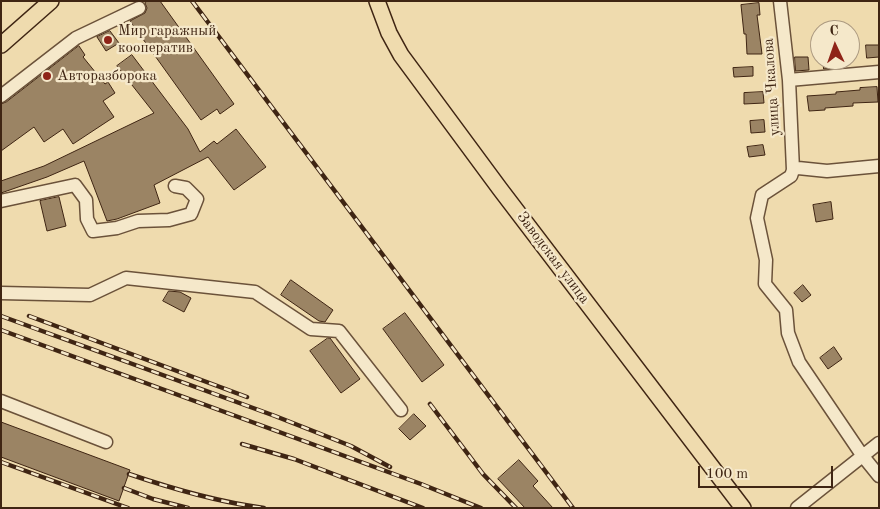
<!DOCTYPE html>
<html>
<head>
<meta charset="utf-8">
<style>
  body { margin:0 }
  #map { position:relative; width:880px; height:509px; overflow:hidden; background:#efdbae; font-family:"Old Standard TT",serif }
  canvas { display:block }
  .frame { position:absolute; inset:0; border:2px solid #3f2513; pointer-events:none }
  .north { position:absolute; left:810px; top:20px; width:50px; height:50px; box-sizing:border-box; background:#f5e8ca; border:1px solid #ac9a81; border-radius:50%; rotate:357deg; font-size:14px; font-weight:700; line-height:20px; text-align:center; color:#3f2513 }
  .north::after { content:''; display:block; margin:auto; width:18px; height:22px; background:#8f2418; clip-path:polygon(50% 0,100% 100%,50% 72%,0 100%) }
  .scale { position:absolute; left:698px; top:466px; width:135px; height:22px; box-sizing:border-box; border:2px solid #3f2513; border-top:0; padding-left:6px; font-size:15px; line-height:18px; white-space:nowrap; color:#3f2513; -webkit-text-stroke:4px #f5e8ca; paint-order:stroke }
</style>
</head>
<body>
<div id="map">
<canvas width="880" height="509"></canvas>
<div class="frame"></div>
<div class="north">С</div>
<div class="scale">100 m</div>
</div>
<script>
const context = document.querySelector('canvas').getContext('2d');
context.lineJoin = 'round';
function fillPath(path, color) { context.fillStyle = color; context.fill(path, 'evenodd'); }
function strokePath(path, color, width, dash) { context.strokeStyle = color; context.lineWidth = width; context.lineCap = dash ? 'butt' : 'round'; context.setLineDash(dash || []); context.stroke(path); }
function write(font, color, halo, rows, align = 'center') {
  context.font = font + ' "Old Standard TT",serif'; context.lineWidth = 4.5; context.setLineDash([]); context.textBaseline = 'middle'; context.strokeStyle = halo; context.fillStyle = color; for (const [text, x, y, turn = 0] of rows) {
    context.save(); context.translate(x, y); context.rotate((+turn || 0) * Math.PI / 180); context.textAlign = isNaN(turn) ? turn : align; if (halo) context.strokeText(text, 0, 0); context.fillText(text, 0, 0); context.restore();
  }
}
const building = new Path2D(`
  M148,1H160L234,104L220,114L217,109L201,120L130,21L145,13L147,8L145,3Z
  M759,3L760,15H757L762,54H747L746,34H744L741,5Z
  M110,31L119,43L106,51L97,37Z
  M866,45H879V57L867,58Z
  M79,46L85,55L83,57L105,84L108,82L115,93L103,101L114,117L73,144L63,129L44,142L34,127L1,151V104L6,102Z
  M132,55L188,129L200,152L214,141L217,144L236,129L266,167L234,190L208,157L154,185L160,203L117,219L107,221L84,161L47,177L1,193V181L44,166L154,113L117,66Z
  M795,57H808L809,70L796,71Z
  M823,60H840V67L824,69Z
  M753,67V76L734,77L733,68Z
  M877,87L878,102L853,103V106L825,108V110L809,111L807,96L836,94V92L860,90V88Z
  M763,92L764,103L744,104V93Z
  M764,120L765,132L751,133L750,121Z
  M763,145L765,155L749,157L747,147Z
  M59,197L66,226L47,231L40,201Z
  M831,202L833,219L816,222L813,205Z
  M291,280L333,310L325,322L319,321L281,295Z
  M803,285L811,295L802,302L794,293Z
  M169,291L180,292L191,298L184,312L163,301Z
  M405,313L444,365L422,382L383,329Z
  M328,338H330L360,379L341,393L310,351Z
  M834,347L842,359L828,369L820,358Z
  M414,414L426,426L410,440L399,429Z
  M1,422L130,470L119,501L1,457Z
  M519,460L538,481L533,486L553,508H525L498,479Z`);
fillPath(building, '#9b8464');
strokePath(building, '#3f2513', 1);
const minor = new Path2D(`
  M780,1L789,80L793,170L791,176L762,195L757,218L766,260L765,284L786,310L788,333L799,362L862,455L879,476
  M789,80L879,72
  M1,96L76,38L139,8
  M793,170L798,168L827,171L879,166
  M1,201L75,185L86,200L87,219L93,231L117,228L138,221L169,220L191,214L197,199L186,188L175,186
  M1,293L90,295L126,278L255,292L311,329L339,331L401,410
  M1,401L106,442
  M797,508L879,443`);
const major = new Path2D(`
  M377,1L389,33L401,55L500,189L743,508
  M1,45L51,1`);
strokePath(minor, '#6b523a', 15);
strokePath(major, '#3f2513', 18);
strokePath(minor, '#f5e8ca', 12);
strokePath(major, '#efdbae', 15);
const rail = new Path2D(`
  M192,1L573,508
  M1,316L275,416L351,446L390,467
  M29,316L247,397
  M1,330L421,484L481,508
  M430,404L483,474L516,508
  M242,444L294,459L423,508
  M1,462L128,508
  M129,474C173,489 218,502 264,508
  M124,488L153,499L188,508`);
strokePath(rail, '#3f2513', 4.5);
strokePath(rail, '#f5e8ca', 2.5, [8]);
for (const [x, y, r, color] of [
  [108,40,5,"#8f2418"],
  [47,76,5,"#8f2418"]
]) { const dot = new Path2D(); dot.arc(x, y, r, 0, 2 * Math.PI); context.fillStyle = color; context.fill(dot); strokePath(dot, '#f5e8ca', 2); }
write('15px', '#3f2513', '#f5e8ca', [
  ["Мир гаражный",118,31],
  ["кооператив",118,48],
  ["Авторазборока",57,76]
], 'left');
write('15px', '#3f2513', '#f5e8ca', [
  ["улица Чкалова",772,87,-94],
  ["Заводская улица",553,258,53]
]);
</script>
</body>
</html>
